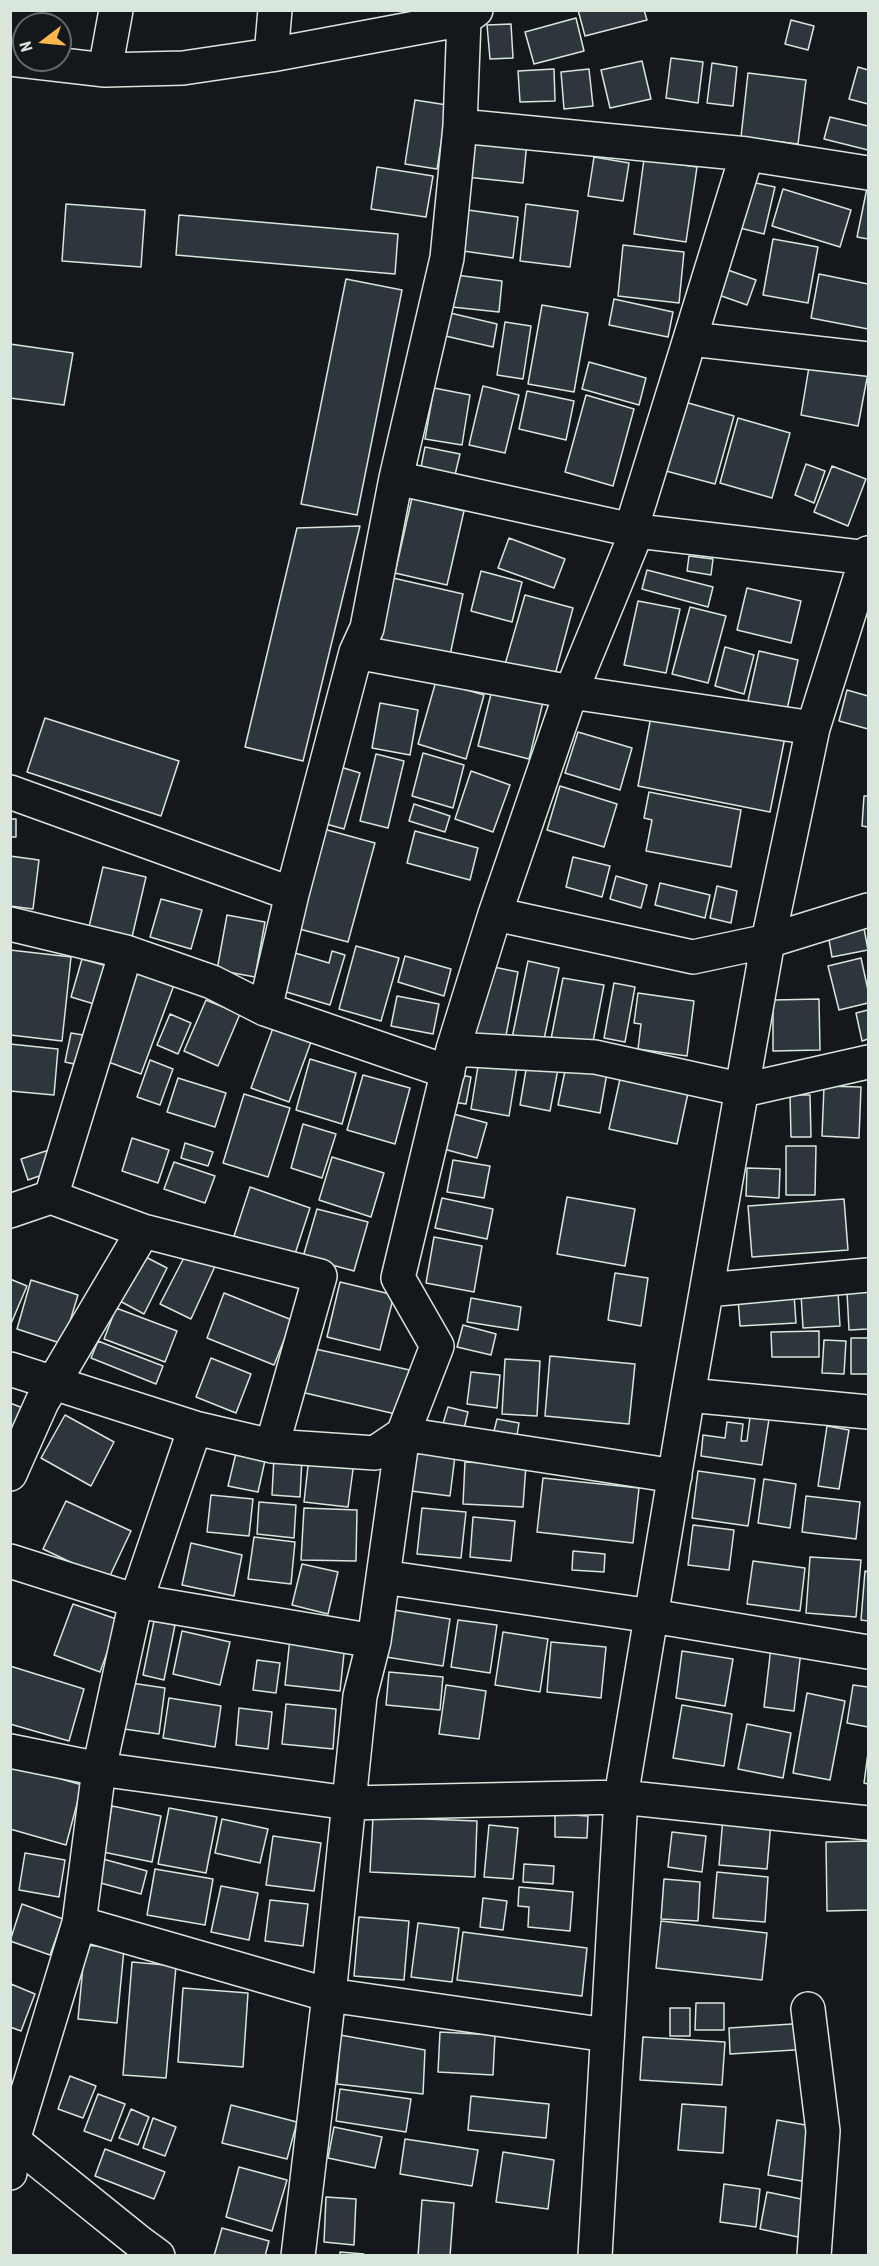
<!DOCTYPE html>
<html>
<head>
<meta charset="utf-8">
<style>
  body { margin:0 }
  #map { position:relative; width:879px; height:2266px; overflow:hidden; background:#14181c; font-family:"Roboto Condensed",sans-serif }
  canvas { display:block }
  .frame { position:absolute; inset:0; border:12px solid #d8e6dc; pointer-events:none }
  .north { position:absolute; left:12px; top:12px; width:60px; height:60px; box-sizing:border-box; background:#14181c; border:2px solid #626a69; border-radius:50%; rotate:254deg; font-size:16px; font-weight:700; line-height:24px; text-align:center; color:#d8e6dc }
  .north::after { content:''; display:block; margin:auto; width:21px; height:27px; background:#ffb74d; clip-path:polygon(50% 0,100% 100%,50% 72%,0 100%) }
</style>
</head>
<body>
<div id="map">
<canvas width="879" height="2266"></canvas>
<div class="frame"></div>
<div class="north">N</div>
</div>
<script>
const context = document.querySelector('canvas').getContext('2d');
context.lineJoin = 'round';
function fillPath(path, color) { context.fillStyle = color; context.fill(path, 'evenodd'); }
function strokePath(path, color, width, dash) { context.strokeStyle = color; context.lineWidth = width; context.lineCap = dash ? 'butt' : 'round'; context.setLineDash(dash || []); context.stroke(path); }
const building = new Path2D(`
  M578,10H644L647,20L585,36Z
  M576,18L584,51L534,64L525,32Z
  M791,20L814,26L808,50L785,44Z
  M511,24L513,58L490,59L487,25Z
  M671,58L703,62L698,103L666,98Z
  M642,61L651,99L610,108L601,70Z
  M712,63L737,67L733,106L707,103Z
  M858,67L868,70V104L849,99Z
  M554,69L555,101L520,102L518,71Z
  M589,69L593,106L564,109L561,72Z
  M748,73L806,80L798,144L741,137Z
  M415,100L447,105L437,169L405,164Z
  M830,117L868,126V150L824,139Z
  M471,136L527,142L523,183L466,177Z
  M594,157L629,163L623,201L588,196Z
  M644,159L697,167L686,242L634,234Z
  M377,167L433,176L426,217L371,209Z
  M751,182L775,187L764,234L740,228Z
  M868,183V239L857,237Z
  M783,189L851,210L840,247L772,226Z
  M66,204L145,210L141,267L62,261Z
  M526,204L578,211L570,267L520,261Z
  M468,210L518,217L513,258L463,251Z
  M179,215L398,234L395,274L176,255Z
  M773,239L818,247L808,303L763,295Z
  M623,245L684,252L679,303L618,296Z
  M725,269L756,280L747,305L716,294Z
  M819,274L868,284V329L811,318Z
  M456,275L502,281L499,312L452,307Z
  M346,279L402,290L357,515L301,504Z
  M614,299L673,312L668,337L609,325Z
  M542,305L588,313L574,392L528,384Z
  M446,312L497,324L493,347L441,335Z
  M505,322L531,326L523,379L497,375Z
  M10,344L73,353L64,405L10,398Z
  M810,361L868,373L858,426L801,415Z
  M589,362L646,378L639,405L582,389Z
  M483,386L519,395L505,453L469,445Z
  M434,388L470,395L462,445L425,439Z
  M527,391L574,401L566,440L519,429Z
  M586,395L634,409L613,486L565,472Z
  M685,402L734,416L715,484L666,471Z
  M738,418L790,433L772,498L720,483Z
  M425,447L460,454L454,479L420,472Z
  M806,464L825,471L814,503L795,495Z
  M832,466L866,479L848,526L814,512Z
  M412,498L464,511L447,585L395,573Z
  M360,526L303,761L245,747L297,528Z
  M509,538L565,559L554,588L498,568Z
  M689,556L713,559L711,575L687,571Z
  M647,570L713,587L708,607L642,589Z
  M481,571L522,582L512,622L471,611Z
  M393,578L463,594L449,660L379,645Z
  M747,588L801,601L791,643L737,630Z
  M525,595L573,608L553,682L504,668Z
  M638,601L680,609L666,673L624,665Z
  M690,607L726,616L708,683L672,674Z
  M725,647L754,655L744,694L715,686Z
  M759,651L798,660L786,714L747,705Z
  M436,681L484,695L466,759L418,744Z
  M492,690L543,702L529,759L478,746Z
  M847,690L868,696V729L839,721Z
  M380,703L418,710L410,755L372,748Z
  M652,711L785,737L770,812L638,786Z
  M45,718L179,761L161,816L27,772Z
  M578,732L632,748L620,790L565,773Z
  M423,753L464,765L453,808L412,796Z
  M376,754L404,761L388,828L360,821Z
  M334,765L360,773L344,829L319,822Z
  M471,771L510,785L493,832L455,819Z
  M560,786L617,804L604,847L547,830Z
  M649,792L741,810L731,867L646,851L652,820L644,818Z
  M864,796H868V827L862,826Z
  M414,804L450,816L445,832L409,821Z
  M10,819H16V837H10Z
  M320,828L375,843L348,942L292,927Z
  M415,831L478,848L470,880L407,863Z
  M10,856L39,860L33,909L10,906Z
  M573,857L610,866L602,897L566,887Z
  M103,867L146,877L132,937L89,927Z
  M616,876L647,885L641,908L610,899Z
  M660,883L710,895L705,918L655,905Z
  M717,886L737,891L731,923L710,918Z
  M161,899L202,910L191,949L150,937Z
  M227,915L265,922L255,977L217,970Z
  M862,917L868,950L832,957L826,923Z
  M356,946L399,958L381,1021L339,1009Z
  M10,950L71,957L62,1041L10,1035Z
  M285,950L329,963L332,951L345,955L330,1005L273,988Z
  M405,956L451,969L444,996L398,982Z
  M861,958L868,990V1003L839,1010L828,966Z
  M82,959L114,968L104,1007L71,997Z
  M528,961L559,968L543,1044L512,1038Z
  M479,964L518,972L504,1046L465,1038Z
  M137,970L174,985L141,1074L103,1060Z
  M563,978L604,985L591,1052L550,1044Z
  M614,983L635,987L625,1042L604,1038Z
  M638,993L694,1001L687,1056L638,1049L641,1024L634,1023Z
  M397,996L439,1004L433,1034L391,1026Z
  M819,999L820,1050L773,1051V1000Z
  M206,1000L240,1014L218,1066L184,1051Z
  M868,1010V1039L862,1041L856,1013Z
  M170,1014L191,1023L178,1054L157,1045Z
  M273,1028L311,1042L289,1102L251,1088Z
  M71,1033L89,1036L83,1066L65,1062Z
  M10,1044L58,1049L54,1095L10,1091Z
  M310,1059L356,1073L342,1124L296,1110Z
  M150,1060L173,1069L160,1105L137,1097Z
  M479,1060L517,1067L509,1116L471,1109Z
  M527,1064L558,1069L550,1111L520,1105Z
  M566,1066L607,1073L600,1113L558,1105Z
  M451,1073L471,1077L466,1104L446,1101Z
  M363,1075L410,1088L395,1144L347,1130Z
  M178,1078L226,1093L215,1127L167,1112Z
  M620,1079L688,1093L677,1144L609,1129Z
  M824,1086L861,1087L859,1138L822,1136Z
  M244,1094L290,1108L268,1177L223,1163Z
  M790,1095H810L811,1137H791Z
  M450,1113L487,1123L477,1158L440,1148Z
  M303,1124L336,1134L322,1178L291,1168Z
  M132,1138L169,1150L158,1183L122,1171Z
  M185,1143L213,1152L208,1166L181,1158Z
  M786,1146H816L815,1195H786Z
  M49,1150L56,1170L28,1180L21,1159Z
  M332,1157L384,1173L371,1217L319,1200Z
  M453,1160L490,1166L484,1198L447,1192Z
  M174,1162L215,1176L205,1203L164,1189Z
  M747,1168L780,1169L779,1198L746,1196Z
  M250,1187L310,1208L294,1257L234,1236Z
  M567,1197L635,1209L625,1266L557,1254Z
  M442,1198L493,1209L487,1239L435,1228Z
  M844,1199L848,1250L752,1257L748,1206Z
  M317,1209L368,1222L354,1271L303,1257Z
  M434,1237L482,1246L474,1292L426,1283Z
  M190,1246L217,1262L191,1319L160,1304Z
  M140,1254L167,1268L144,1314L118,1300Z
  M615,1273L648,1278L641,1326L608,1320Z
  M10,1279L27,1286L10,1326Z
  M31,1280L78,1295L63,1344L17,1329Z
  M340,1282L394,1295L380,1350L327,1337Z
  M868,1291V1329L849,1330L847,1292Z
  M838,1292L840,1326L803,1328L801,1294Z
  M224,1293L292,1320L274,1365L207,1338Z
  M794,1294L796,1323L740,1326L738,1298Z
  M471,1298L521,1307L518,1330L467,1322Z
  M116,1308L177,1331L165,1362L104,1339Z
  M463,1325L496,1334L491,1355L457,1347Z
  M819,1331V1357H772L771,1332Z
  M851,1338H868V1374H851Z
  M824,1340L846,1341L844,1374L822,1373Z
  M98,1341L163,1366L156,1384L91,1358Z
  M311,1348L414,1371L404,1416L301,1392Z
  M550,1356L635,1364L629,1424L545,1416Z
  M211,1358L251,1374L236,1413L196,1397Z
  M505,1359L540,1361L537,1416L502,1414Z
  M471,1372L500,1375L497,1408L467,1404Z
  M10,1403L23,1408L10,1441Z
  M448,1407L468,1412L463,1433L442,1427Z
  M65,1415L114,1442L91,1486L41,1458Z
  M750,1417L769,1419L762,1465L701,1456L703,1435L725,1438L727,1422L743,1424L741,1441H747Z
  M497,1419L519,1423L517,1435L494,1431Z
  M827,1426L849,1430L839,1489L818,1486Z
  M237,1449L266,1456L258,1492L228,1486Z
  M416,1451L455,1456L450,1496L411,1491Z
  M274,1456L302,1458L300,1497L272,1495Z
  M309,1457L354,1462L348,1507L304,1502Z
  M465,1462L526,1465L523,1507L463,1504Z
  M698,1471L755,1479L748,1526L692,1518Z
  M543,1478L639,1488L633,1543L537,1532Z
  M764,1479L796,1484L790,1528L758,1523Z
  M211,1495L253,1499L249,1536L207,1532Z
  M806,1496L860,1502L856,1539L802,1532Z
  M66,1501L131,1531L108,1580L43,1549Z
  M259,1502L296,1505L294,1538L257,1534Z
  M304,1508L357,1510L356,1561L301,1560Z
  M422,1508L466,1512L461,1558L417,1554Z
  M473,1517L515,1521L511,1561L470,1557Z
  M693,1525L734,1530L729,1570L688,1565Z
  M254,1537L295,1542L291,1584L248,1579Z
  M191,1543L242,1555L234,1596L182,1585Z
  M573,1551L605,1554L604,1572L572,1570Z
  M810,1557L861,1560L856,1617L806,1613Z
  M753,1561L805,1568L800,1611L747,1604Z
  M302,1564L338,1572L328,1614L292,1605Z
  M865,1571L868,1572V1621L861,1620Z
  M73,1604L119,1620L100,1672L54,1655Z
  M394,1610L450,1619L443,1666L386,1657Z
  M458,1620L497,1625L490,1673L451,1667Z
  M154,1621L175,1625L164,1680L143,1675Z
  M182,1631L230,1642L220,1685L173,1674Z
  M503,1632L548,1639L540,1692L495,1685Z
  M290,1638L345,1644L340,1691L285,1685Z
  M551,1642L606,1647L601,1698L547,1692Z
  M771,1647L801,1651L794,1711L764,1707Z
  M682,1651L733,1659L725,1706L676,1698Z
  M257,1660L280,1663L276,1693L253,1690Z
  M10,1666L84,1689L69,1741L10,1724Z
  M389,1672L443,1677L440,1710L386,1705Z
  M131,1683L165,1688L159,1734L124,1729Z
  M446,1685L486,1691L479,1739L439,1734Z
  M853,1685L868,1687V1727L847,1723Z
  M807,1693L845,1701L830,1780L793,1773Z
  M169,1698L221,1706L215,1747L163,1738Z
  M286,1704L336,1709L333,1749L282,1744Z
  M682,1705L732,1714L724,1766L673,1758Z
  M239,1708L272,1712L268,1749L236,1745Z
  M747,1724L791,1733L783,1778L738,1769Z
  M868,1753V1784L864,1783Z
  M13,1765L82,1785L66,1845L10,1829V1773Z
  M112,1806L161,1816L152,1862L103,1852Z
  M169,1808L217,1817L206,1873L158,1864Z
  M555,1814L588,1816L587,1838L555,1837Z
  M373,1817L477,1821L475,1877L370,1872Z
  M723,1817L771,1822L767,1869L719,1865Z
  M222,1819L268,1829L260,1863L215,1853Z
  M489,1825L518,1828L513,1879L484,1877Z
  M672,1832L706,1836L702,1872L668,1867Z
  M273,1836L321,1843L314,1891L266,1885Z
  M868,1841V1910L827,1911L826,1842Z
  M25,1853L65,1860L59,1897L19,1890Z
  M103,1859L147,1871L141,1894L97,1882Z
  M524,1864L554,1866L553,1884L523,1882Z
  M155,1869L213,1879L205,1925L147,1915Z
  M717,1872L768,1877L765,1922L713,1918Z
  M664,1879L700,1882L698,1921L661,1919Z
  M221,1886L258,1893L249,1940L211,1932Z
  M519,1887L573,1892L570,1931L528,1927L529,1907L518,1906Z
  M483,1898L507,1901L503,1930L480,1927Z
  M270,1900L308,1904L303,1946L265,1941Z
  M22,1904L63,1919L50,1955L10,1941Z
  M359,1917L409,1921L404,1980L354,1976Z
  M661,1921L767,1933L762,1980L656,1968Z
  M418,1923L459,1928L452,1982L411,1977Z
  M463,1932L587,1948L582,1996L457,1980Z
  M85,1945L124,1949L117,2023L78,2019Z
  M132,1962L176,1966L166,2078L123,2075Z
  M11,1984L35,1994L21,2031L10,2027Z
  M183,1988L248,1993L243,2067L178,2062Z
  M696,2003H724V2030H695Z
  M670,2008H690V2036H670Z
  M808,2023L810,2049L730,2054L729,2028Z
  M440,2032L495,2035L493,2075L438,2072Z
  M340,2035L425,2050L423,2094L337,2084Z
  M643,2037L725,2042L722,2085L640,2080Z
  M70,2076L96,2086L83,2118L58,2109Z
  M340,2089L411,2099L406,2132L336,2121Z
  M98,2094L125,2104L111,2141L84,2131Z
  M471,2096L549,2104L546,2138L468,2130Z
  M682,2104L726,2107L723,2153L678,2150Z
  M231,2105L297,2122L287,2159L222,2143Z
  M131,2109L149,2117L138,2145L119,2138Z
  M153,2118L176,2127L165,2156L143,2148Z
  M777,2120L817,2127L807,2182L768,2175Z
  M334,2127L382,2137L375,2168L328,2158Z
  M405,2139L478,2150L472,2186L400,2174Z
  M105,2149L165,2172L154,2199L95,2176Z
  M503,2152L554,2160L548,2209L496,2202Z
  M239,2167L287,2180L272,2231L226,2217Z
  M724,2184L760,2189L756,2227L720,2222Z
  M767,2192L806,2200L798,2237L760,2229Z
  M326,2197L356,2199L354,2245L324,2242Z
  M422,2200L454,2203L450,2256H418Z
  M222,2228L269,2241L265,2256H214Z
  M340,2252L364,2254V2256H340Z`);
fillPath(building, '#2c363c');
strokePath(building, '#d8e6dc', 1.5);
const street = new Path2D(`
  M271,55L275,10
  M10,59L105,70L183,68L271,55L464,19L476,10
  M105,70L116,10
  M747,154L868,173
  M691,339L868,359
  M396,478L637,531L868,558
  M356,652L571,692L813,728
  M10,792L292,894
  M495,914L693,957L768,941L868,910
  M10,924L126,952L212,982L265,1009L448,1072
  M265,1009L292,894L356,652L367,628L396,478L447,258L460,126L464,19
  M453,1049L595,1057L744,1090L868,1062
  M10,1211L51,1197L126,952
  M143,1231L320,1276L272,1446
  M707,1290L868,1275
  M10,1369L195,1428L272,1446L375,1453L403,1434L675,1476
  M688,1395L868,1412
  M10,1474L42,1402L143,1231L51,1197
  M10,1561L136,1601L374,1641
  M383,1577L652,1616L868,1652
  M10,1751L99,1769L349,1803L621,1797L868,1823
  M79,1923L329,1995L607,2035
  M808,2009L823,2131L814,2256
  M10,2138L139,2242L158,2256
  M10,2173L13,2140L79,1923L99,1769L136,1601L195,1428
  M298,2256L329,1995L360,1696L374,1641L403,1434L437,1346L398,1278L453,1049L495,914L571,692L637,531L634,520L747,154L460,126
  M595,2256L621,1797L688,1395L768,941L813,728L868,553`);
strokePath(street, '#d8e6dc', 36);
strokePath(street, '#14181c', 33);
</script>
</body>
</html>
